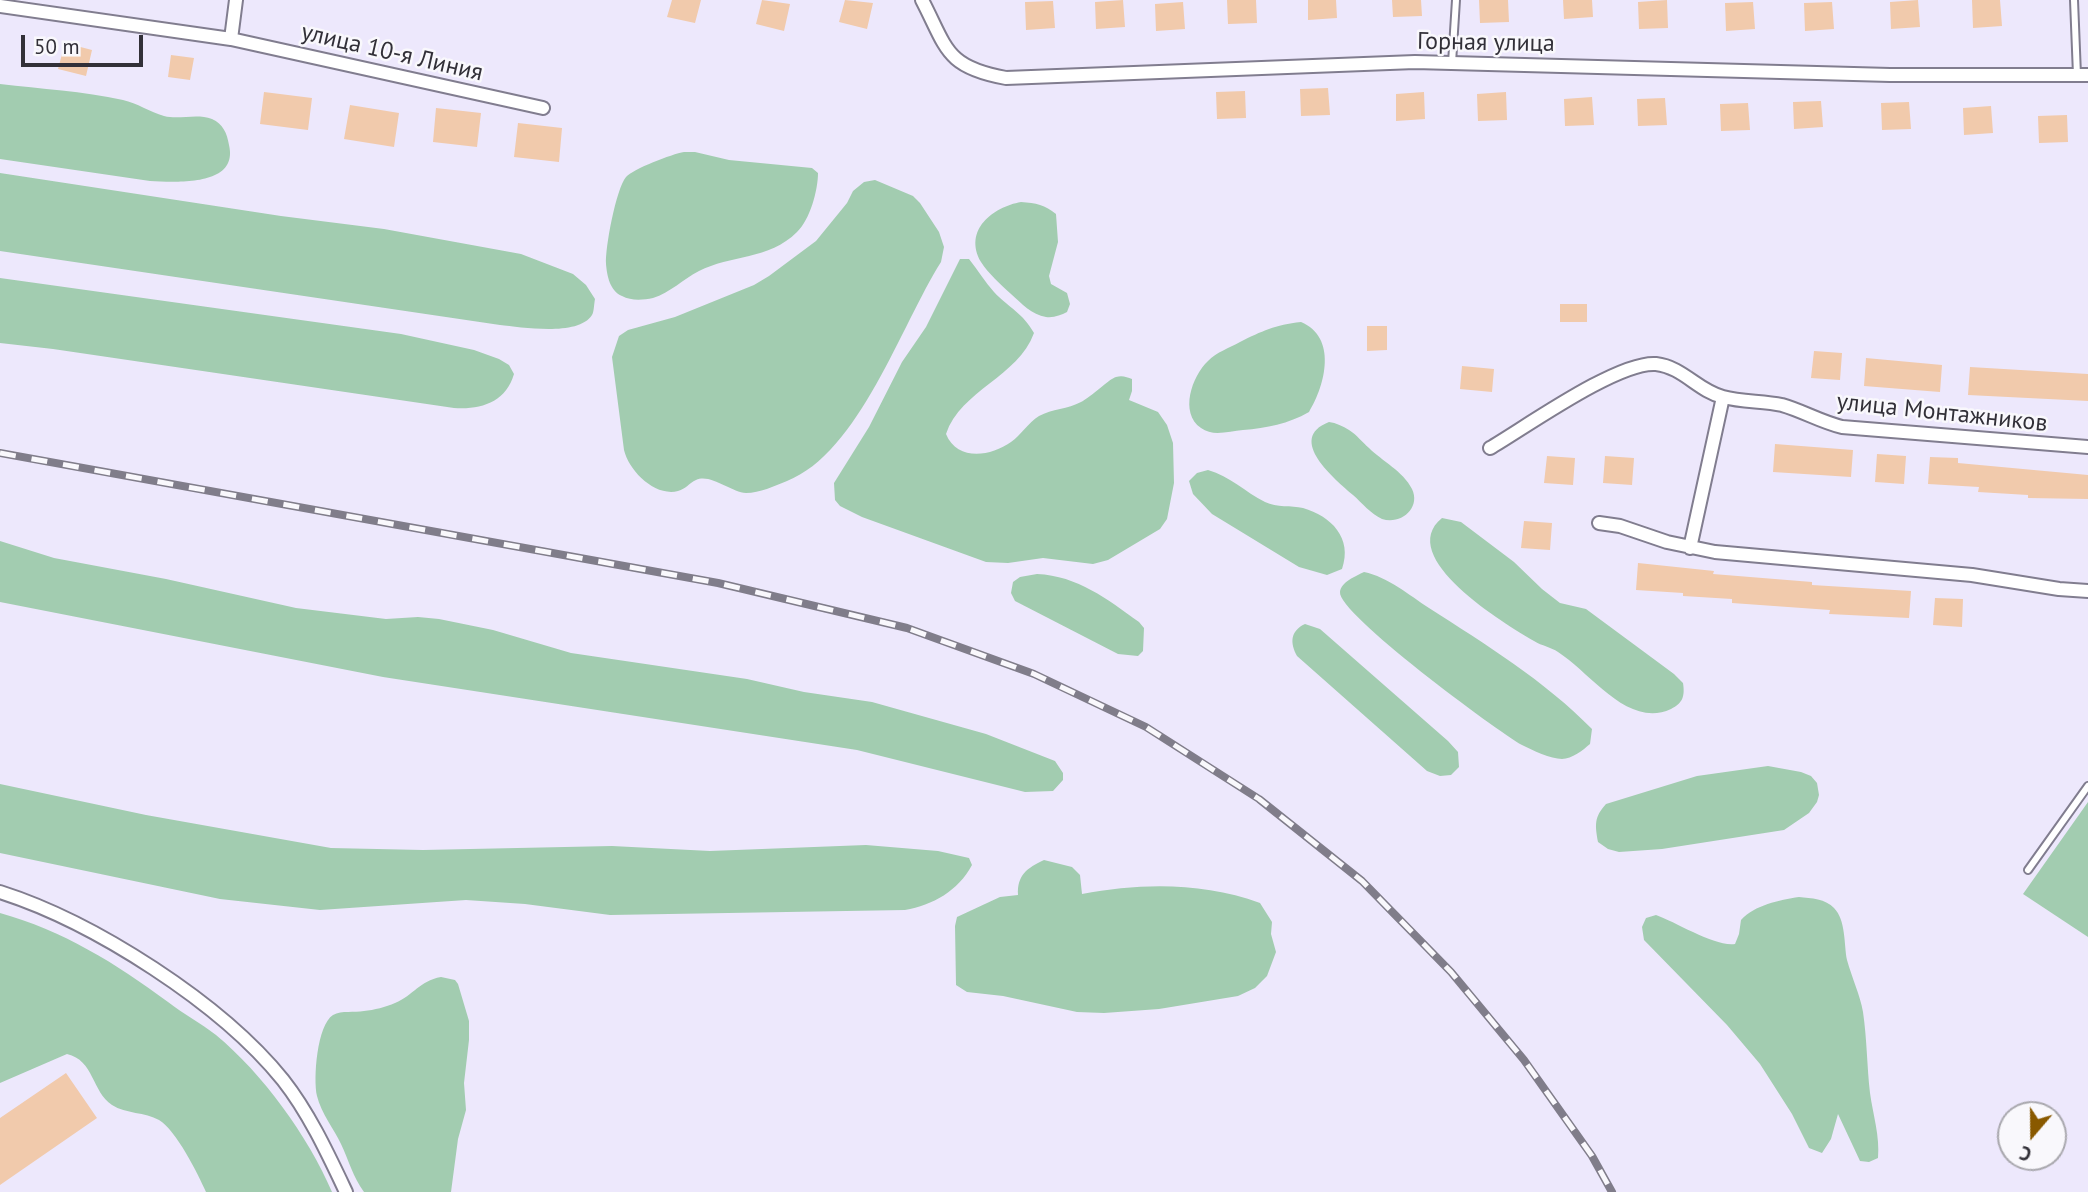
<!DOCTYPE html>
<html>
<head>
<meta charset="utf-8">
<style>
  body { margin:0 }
  #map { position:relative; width:2088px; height:1192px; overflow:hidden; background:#ede8fc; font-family:"PT Sans",sans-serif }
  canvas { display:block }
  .north { position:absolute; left:1997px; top:1101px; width:70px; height:70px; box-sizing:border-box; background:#f9f8fc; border:2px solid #a9a8ae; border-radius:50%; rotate:200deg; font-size:19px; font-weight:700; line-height:28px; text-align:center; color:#323038 }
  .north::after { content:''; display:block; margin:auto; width:24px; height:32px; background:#895900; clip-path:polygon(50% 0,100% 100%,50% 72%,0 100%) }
  .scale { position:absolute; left:21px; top:35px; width:122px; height:32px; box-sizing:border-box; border:4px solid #323038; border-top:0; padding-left:9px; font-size:21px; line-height:24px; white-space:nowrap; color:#323038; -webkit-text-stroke:5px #f9f8fc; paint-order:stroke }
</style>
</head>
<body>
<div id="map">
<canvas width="2088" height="1192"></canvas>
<div class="north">С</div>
<div class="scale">50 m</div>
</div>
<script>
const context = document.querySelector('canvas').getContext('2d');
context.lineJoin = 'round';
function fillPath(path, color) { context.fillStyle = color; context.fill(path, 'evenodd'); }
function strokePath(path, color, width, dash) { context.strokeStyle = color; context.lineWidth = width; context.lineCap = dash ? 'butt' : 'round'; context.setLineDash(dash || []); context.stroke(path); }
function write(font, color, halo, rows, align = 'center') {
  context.font = font + ' "PT Sans",sans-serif'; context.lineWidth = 5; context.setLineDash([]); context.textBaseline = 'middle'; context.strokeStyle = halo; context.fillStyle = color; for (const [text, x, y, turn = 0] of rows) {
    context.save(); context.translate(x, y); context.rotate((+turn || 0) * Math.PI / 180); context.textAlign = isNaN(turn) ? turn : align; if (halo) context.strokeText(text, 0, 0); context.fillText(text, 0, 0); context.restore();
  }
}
fillPath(new Path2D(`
  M0,84C41,89 83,91 123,100C137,103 150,112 164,116C180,120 196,113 212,119C223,124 227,133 229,145C239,187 175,182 150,181L0,159Z
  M684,152H695L729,160L812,168L818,173C818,190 810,220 797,232C769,260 730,255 699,271C683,279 670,293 653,298C643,300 631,301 622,296C610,291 607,276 606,264C605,248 616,189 626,177C633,169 672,154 684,152Z
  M0,173L281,216L384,229L521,254L573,274L586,285L595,299C594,304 594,312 592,315C578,337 521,327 500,325L0,251Z
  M875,180L913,196L920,203L939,232L944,247L941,262C901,325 859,453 787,481C774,486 760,493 746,493C731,492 710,473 696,480C689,483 686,489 678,491C655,497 629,471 624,450L612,357L619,336L628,330L675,317L754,285L769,276L816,241L847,203L853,191L864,182Z
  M1021,202C1036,203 1045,205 1056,214L1058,242L1049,276L1051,284L1067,293L1070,304L1067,312C1061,315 1054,318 1046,317C1032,315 1021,303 1011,294C1001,285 988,273 981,262C963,230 993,207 1021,202Z
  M960,259H969C978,270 985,282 994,292C1009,308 1023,313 1034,333C1018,377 961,390 946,434C957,461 990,457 1011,442C1021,435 1028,423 1039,416C1052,409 1068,409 1081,402C1091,397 1109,379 1116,377C1122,375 1127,377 1132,379V391L1129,400L1158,412L1167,425L1173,443L1174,483L1167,519L1160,529L1108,560L1093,564L1043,558L1008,563L986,562L862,517L840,506L835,500L834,483L869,427L902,362L926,327Z
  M0,278L401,334L474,350L499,359L509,365L514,374C506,402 481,410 454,408L53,349L0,343Z
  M1301,322C1337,337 1326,384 1309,412C1288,424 1267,428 1243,430C1229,431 1213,437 1201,428C1179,413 1192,376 1208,361C1217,352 1229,348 1240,342C1262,331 1275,325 1301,322Z
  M1329,422C1336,423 1343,426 1349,430C1357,435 1362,442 1369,448C1382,461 1403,471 1412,489C1421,508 1401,525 1382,519C1371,514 1362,503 1353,495C1336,480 1285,439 1329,422Z
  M1208,470C1230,476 1245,492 1265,502C1277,508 1291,505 1303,508C1331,516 1353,538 1342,569L1327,575L1299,567L1212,514L1193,494L1189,481L1197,473Z
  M1442,518L1461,522L1514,562L1542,589L1560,603L1586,609L1674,674L1683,683C1685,696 1683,703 1671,709C1628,729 1591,673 1558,652C1551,647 1542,646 1534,641C1505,624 1394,557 1442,518Z
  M0,541L54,558L166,579L296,608L386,619L418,617L439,619L493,630L571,653L747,679L804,692L872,702L986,734L1055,761L1063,773V780L1053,791L1025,792L857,750L383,677L0,602Z
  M1364,572C1388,577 1409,595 1429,608C1485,644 1545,681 1592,729L1590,744C1583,750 1572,759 1562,759C1551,759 1532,750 1522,745C1497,731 1337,613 1340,592C1341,582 1356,576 1364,572Z
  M1037,574C1078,576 1107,599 1139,622L1144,628L1143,651L1138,656L1118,654L1015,601L1011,593L1013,582L1020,577Z
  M1305,624L1320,629L1448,741L1458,752L1459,767L1451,775L1440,776L1427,771L1297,656C1290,643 1290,631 1305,624Z
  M1768,766L1801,772L1811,776L1817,783L1819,795L1817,802L1809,813L1784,830L1662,849L1619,852L1608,849L1598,842C1595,825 1594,817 1606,804L1697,776Z
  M0,784L146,815L331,848L423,850L612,846L710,851L866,845L938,851L969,858L972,865C958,891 933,905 905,910L610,915L525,904L466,900L320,910L220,899L0,853Z
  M2088,802V937L2023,894Z
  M1044,860L1072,867L1080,875L1082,894C1141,883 1202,882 1260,903L1272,922L1271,934L1276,952L1267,976L1255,988L1238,996L1159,1009L1104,1013L1077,1012L1003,996L967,992L956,985L955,926L957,917L1000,897L1018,895C1017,875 1027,868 1044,860Z
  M1799,897C1811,898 1826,899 1834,908C1846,920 1844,945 1847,960C1852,978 1860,995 1863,1012C1867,1039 1867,1067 1870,1093C1873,1115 1880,1136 1878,1158L1869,1162L1860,1161L1838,1114L1831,1139L1822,1153L1809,1148L1792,1114L1760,1064L1727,1025L1644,940L1642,927L1646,918L1656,915C1676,922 1715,947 1735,944L1739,934L1741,920C1755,905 1779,900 1799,897Z
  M0,913C62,930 117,964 168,1002C183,1014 201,1023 216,1035C263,1074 308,1136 332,1192H206C198,1174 176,1130 159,1120C145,1112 126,1114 112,1105C92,1092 94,1060 67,1054L0,1083Z
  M441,977L455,980L458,984L469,1021V1040L464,1083L466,1110L458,1139L451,1192H364C353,1177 349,1161 341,1144C334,1129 321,1113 317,1096C313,1079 317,1025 333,1015C342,1010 354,1013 364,1011C374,1010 386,1007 395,1003C414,995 419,981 441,977Z`), '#a2ccb0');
fillPath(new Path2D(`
  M672,0H701L695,23L667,17Z
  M762,0L790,4L784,31L756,24Z
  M845,0L873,3L867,29L839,22Z
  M1123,0L1125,27L1096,29L1095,2Z
  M1227,0H1256L1257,23L1228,24Z
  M1308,0H1336L1337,18L1308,20Z
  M1392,0H1421L1422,16L1393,17Z
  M1479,0H1508L1509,22L1480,23Z
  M1563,0H1592L1593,17L1564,19Z
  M1667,0L1668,28L1639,29L1638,2Z
  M1918,0L1920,27L1891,29L1890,2Z
  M1972,0H2000L2002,26L1973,28Z
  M1053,1L1055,28L1026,30L1025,2Z
  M1183,2L1185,29L1156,31L1155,4Z
  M1753,2L1755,29L1726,31L1725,3Z
  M1832,2L1834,29L1805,31L1804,3Z
  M65,43L92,50L86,76L58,69Z
  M171,55L194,58L190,80L168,77Z
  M1328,88L1330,115L1301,116L1300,89Z
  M1245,91L1246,118L1217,119L1216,92Z
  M264,92L312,98L308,130L260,124Z
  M1424,92L1425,119L1396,121V94Z
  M1506,92L1507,120L1478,121L1477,94Z
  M1592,97L1594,125L1565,126L1564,99Z
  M1665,98L1667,125L1638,126L1637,99Z
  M1821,101L1823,127L1794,129L1793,102Z
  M1909,102L1911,129L1882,130L1881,103Z
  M1748,103L1750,130L1721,131L1720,104Z
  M350,105L399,113L394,147L344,139Z
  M1991,106L1993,133L1964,135L1963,108Z
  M436,108L481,113L477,147L433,142Z
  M2067,115L2068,142L2039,143L2038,116Z
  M518,123L562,128L559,162L514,157Z
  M1560,304H1587V322H1560Z
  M1367,326H1387V350L1367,351Z
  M1814,351L1842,353L1840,380L1811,378Z
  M1866,358L1942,365L1940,392L1864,386Z
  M1462,366L1494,369L1492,392L1460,389Z
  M1970,367L2088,374V401L1968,395Z
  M1775,444L1853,450L1851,477L1773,472Z
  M1877,454L1906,456L1904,484L1875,482Z
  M1547,456L1575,458L1573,485L1544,483Z
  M1605,456L1634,458L1632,485L1603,483Z
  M1930,457L1958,458V463L2088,475V499L2028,498V495L1978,492L1979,487L1928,484Z
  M1524,521L1552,523L1550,550L1521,548Z
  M1638,563L1714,571L1713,574L1812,582V585L1911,591L1909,618L1829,614L1830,610L1732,603V599L1683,596V593L1636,590Z
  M1935,598L1963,599L1962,627L1933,625Z
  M66,1073L97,1118L0,1185V1118Z`), '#f1caac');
const lane = new Path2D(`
  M2074,0L2077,75
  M1452,63L1456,0
  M2028,870L2088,786`);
const street = new Path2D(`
  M922,0C947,48 945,67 1006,78L1415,62L1890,75H2088
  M0,6L231,39L543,108
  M231,39L236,0
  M1490,448C1526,427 1618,361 1656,364C1683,367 1698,391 1723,397C1742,402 1763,401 1782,405C1803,411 1821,422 1842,427L2088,447
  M1599,523L1620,526L1667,542L1715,552L1972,575L2059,589L2088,591
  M1690,548L1723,397
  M0,892C94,922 221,1003 283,1080C309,1113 328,1154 346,1192`);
strokePath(lane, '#817d8f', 10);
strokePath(street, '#817d8f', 16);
strokePath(lane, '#fff', 6);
strokePath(street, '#fff', 12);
const rail = new Path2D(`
  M0,453L718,583L907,628L1034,674L1146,727L1259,799L1362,881L1451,972L1524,1060L1592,1156L1612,1192`);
strokePath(rail, '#807d8a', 8);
strokePath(rail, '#f9f8fc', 5, [16]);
write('24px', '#323038', '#f9f8fc', [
  ["Горная улица",1486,43,1],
  ["улица 10-я Линия",392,53,13],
  ["улица Монтажников",1942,413,6]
]);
</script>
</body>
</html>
